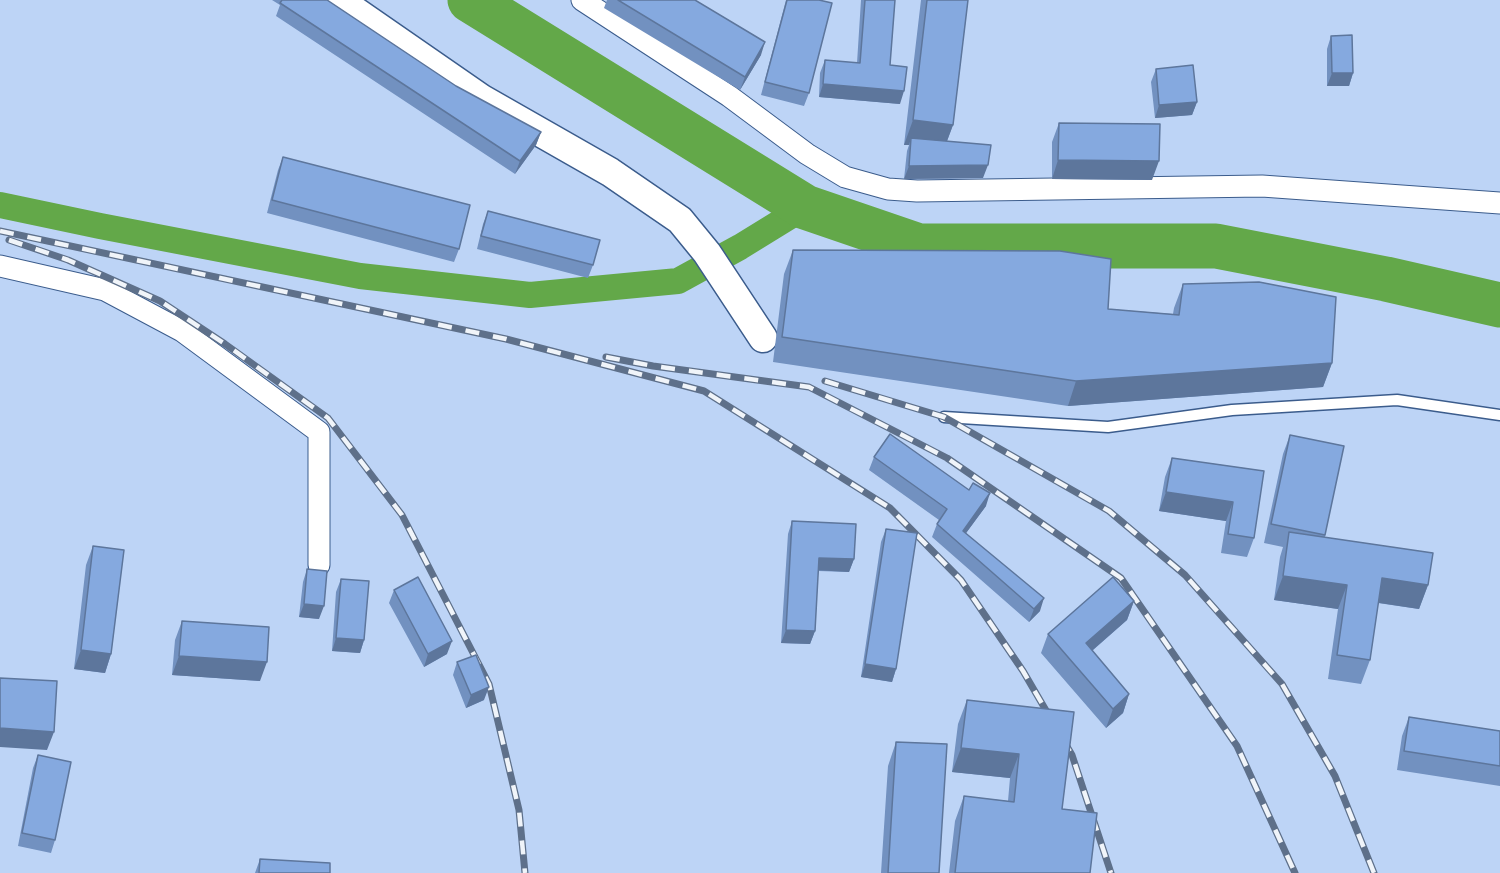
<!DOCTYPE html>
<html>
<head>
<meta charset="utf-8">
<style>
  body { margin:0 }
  canvas { display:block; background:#bdd4f6 }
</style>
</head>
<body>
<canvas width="1500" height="873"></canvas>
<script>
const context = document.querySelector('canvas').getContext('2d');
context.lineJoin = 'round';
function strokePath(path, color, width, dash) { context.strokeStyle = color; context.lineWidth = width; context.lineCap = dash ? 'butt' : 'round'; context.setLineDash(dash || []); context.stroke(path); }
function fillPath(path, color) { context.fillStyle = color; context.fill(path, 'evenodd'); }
strokePath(new Path2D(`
  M0,205L100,226L360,276L530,295L678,281L740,247L805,207`), '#63a849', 26);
strokePath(new Path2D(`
  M470,0L805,207L919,246H1216L1386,279L1500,305`), '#63a849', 45);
const lane = new Path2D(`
  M944,417L1108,427L1232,410L1397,400L1500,415`);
const street = new Path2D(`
  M582,0L729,96L807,154L845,177L888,189L917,191L1262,186L1500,203
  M0,266L105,290L182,331L319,432V565`);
const secondary = new Path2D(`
  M339,0L482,99L610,172L680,220L707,253L763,338`);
strokePath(lane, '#3b5c8c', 13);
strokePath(street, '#3b5c8c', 23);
strokePath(secondary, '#3b5c8c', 31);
strokePath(lane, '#fff', 10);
strokePath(street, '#fff', 21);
strokePath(secondary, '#fff', 28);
const rail = new Path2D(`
  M0,231L506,339L704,391L890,508L961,580L1023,671L1072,755L1111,873
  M9,240L68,260L160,301L225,344L328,418L402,515L489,684L519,810L525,873
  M606,357L653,366L809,387L947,458L1121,578L1237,746L1295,873
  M825,381L944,417L1109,511L1185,575L1282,684L1335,776L1374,873`);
strokePath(rail, '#5e708a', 7);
strokePath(rail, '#f0f4f9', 4.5, [14]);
fillPath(new Path2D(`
  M272,0H327L456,86L541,132L536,145L515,174L276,16L280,5Z
  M607,0H695L761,55L740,90L604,8Z
  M786,0H819L809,93L804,106L761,95Z
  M861,0H895L890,65L900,104L819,97L820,73L825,60L857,63Z
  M921,0H968L953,125L947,141L983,178L904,179L907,151L909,145H904Z
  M1331,36L1353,73L1349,86H1327V49Z
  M1156,69L1197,102L1192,115L1155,118L1151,82Z
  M1059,123L1152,180L1052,179V142Z
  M283,157L459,249L454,262L267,213L278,170Z
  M488,211L593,265L588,278L477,249L483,224Z
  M793,250L1108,309L1173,314L1174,308L1183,284L1332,363L1323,387L1068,406L773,362L784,274Z
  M1290,435L1325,535V537L1428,585L1419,609L1378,603L1370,660L1361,684L1328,679L1338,609L1274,600L1280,557L1283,547L1264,543L1283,454Z
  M874,457L986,506L966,533L1040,611L1029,622L932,537L937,524L939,520L869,470Z
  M1172,458L1264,471L1254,538L1247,557L1221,553L1226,521L1159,511L1165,477Z
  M792,521L854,559L849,572L818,571L815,631L810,644L781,643L788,534Z
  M886,529L896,669L892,682L861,677L881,542Z
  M93,546L111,654L105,673L74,669L86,565Z
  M307,569L319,619L299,617L303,582Z
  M341,579L364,640L360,653L332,651L336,592Z
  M394,590L447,654L424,667L389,603Z
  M1134,601L1127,620L1092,651L1129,694L1123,713L1106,728L1041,653L1048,634Z
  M182,621L260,681L172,675L175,640Z
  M457,662L484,700L466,708L453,675Z
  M967,700L1074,712L1062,809L1090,873H949L955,821L964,796L1008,801L1010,778L952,772L958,724Z
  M1409,717L1500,731V786L1397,770L1402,736Z
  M896,742L939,873H881L888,766Z
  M38,755L55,840L51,853L18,846L33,768Z
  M260,859L330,873H255Z`), '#7291c0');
fillPath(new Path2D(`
  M765,42L761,55L740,90L745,77Z
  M1332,73H1353L1349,86H1327Z
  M823,84L904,91L900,104L819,97Z
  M1197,102L1192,115L1155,118L1159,105Z
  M913,120L953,125L944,149L911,138L909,145H904Z
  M541,132L536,145L515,174L520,161Z
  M1058,160L1159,161L1152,180L1052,179Z
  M988,165L983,178L904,179L909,166Z
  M1332,363L1323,387L1068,406L1076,381Z
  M1166,492L1233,502L1226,521L1159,511Z
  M990,493L986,506L958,544L963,531Z
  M819,558L854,559L849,572L814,570Z
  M1283,576L1347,585L1338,609L1274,600Z
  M1382,578L1428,585L1419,609L1373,602Z
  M1044,598L1040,611L1029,622L1034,609Z
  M1134,601L1127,620L1079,662L1086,643Z
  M304,604L324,606L319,619L299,617Z
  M786,630L815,631L810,644L781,643Z
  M336,638L364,640L360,653L332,651Z
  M452,641L447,654L424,667L428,654Z
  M81,650L111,654L105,673L74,669Z
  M179,656L267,662L260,681L172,675Z
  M865,664L896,669L892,682L861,677Z
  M489,687L484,700L466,708L471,695Z
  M1129,694L1123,713L1106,728L1113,709Z
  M0,728L54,732L47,750L0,747Z
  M961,748L1019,754L1010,778L952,772Z`), '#5d769c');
const building = new Path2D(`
  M282,0H327L456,86L541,132L520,161L280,3Z
  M618,0H695L765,42L745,77Z
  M787,0H819L832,3L809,93L765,82Z
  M865,0H895L890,65L907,67L904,91L823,84L825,60L860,63Z
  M927,0H968L953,125L913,120Z
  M1352,35L1353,73H1332L1331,36Z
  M1193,65L1197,102L1159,105L1156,69Z
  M1059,123L1160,124L1159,161L1058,160Z
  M911,138L991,145L988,165L909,166Z
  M283,157L470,205L459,249L272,200Z
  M488,211L600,240L593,265L481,236Z
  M793,250L1060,251L1111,259L1108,309L1179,315L1183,284L1259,282L1336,297L1332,363L1076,381L782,337Z
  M890,434L969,490L973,483L990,493L963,531L1044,598L1034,609L937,524L947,509L874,457Z
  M1290,435L1344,446L1325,535L1271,524Z
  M1172,458L1264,471L1254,538L1228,534L1233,502L1166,492Z
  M792,521L856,524L854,559L819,558L815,631L786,630Z
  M886,529L917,533L896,669L865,664Z
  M1289,532L1433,553L1428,585L1382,578L1370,660L1337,655L1347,585L1283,576Z
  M93,546L124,550L111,654L81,650Z
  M307,569L327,571L324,606L304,604Z
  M418,577L452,641L428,654L394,590Z
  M1113,577L1134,601L1086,643L1129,694L1113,709L1048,634Z
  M341,579L369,581L364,640L336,638Z
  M182,621L269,627L267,662L179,656Z
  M476,655L489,687L471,695L457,662Z
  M0,678L57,681L54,732L0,728Z
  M967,700L1074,712L1062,809L1097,813L1090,873H955L964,796L1014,802L1019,754L961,748Z
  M1409,717L1500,731V766L1404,751Z
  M896,742L947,744L939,873H888Z
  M38,755L71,762L55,840L22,833Z
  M260,859L330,863V873H259Z`);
fillPath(building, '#85a9df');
strokePath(building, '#5d769c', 1.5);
</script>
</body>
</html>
